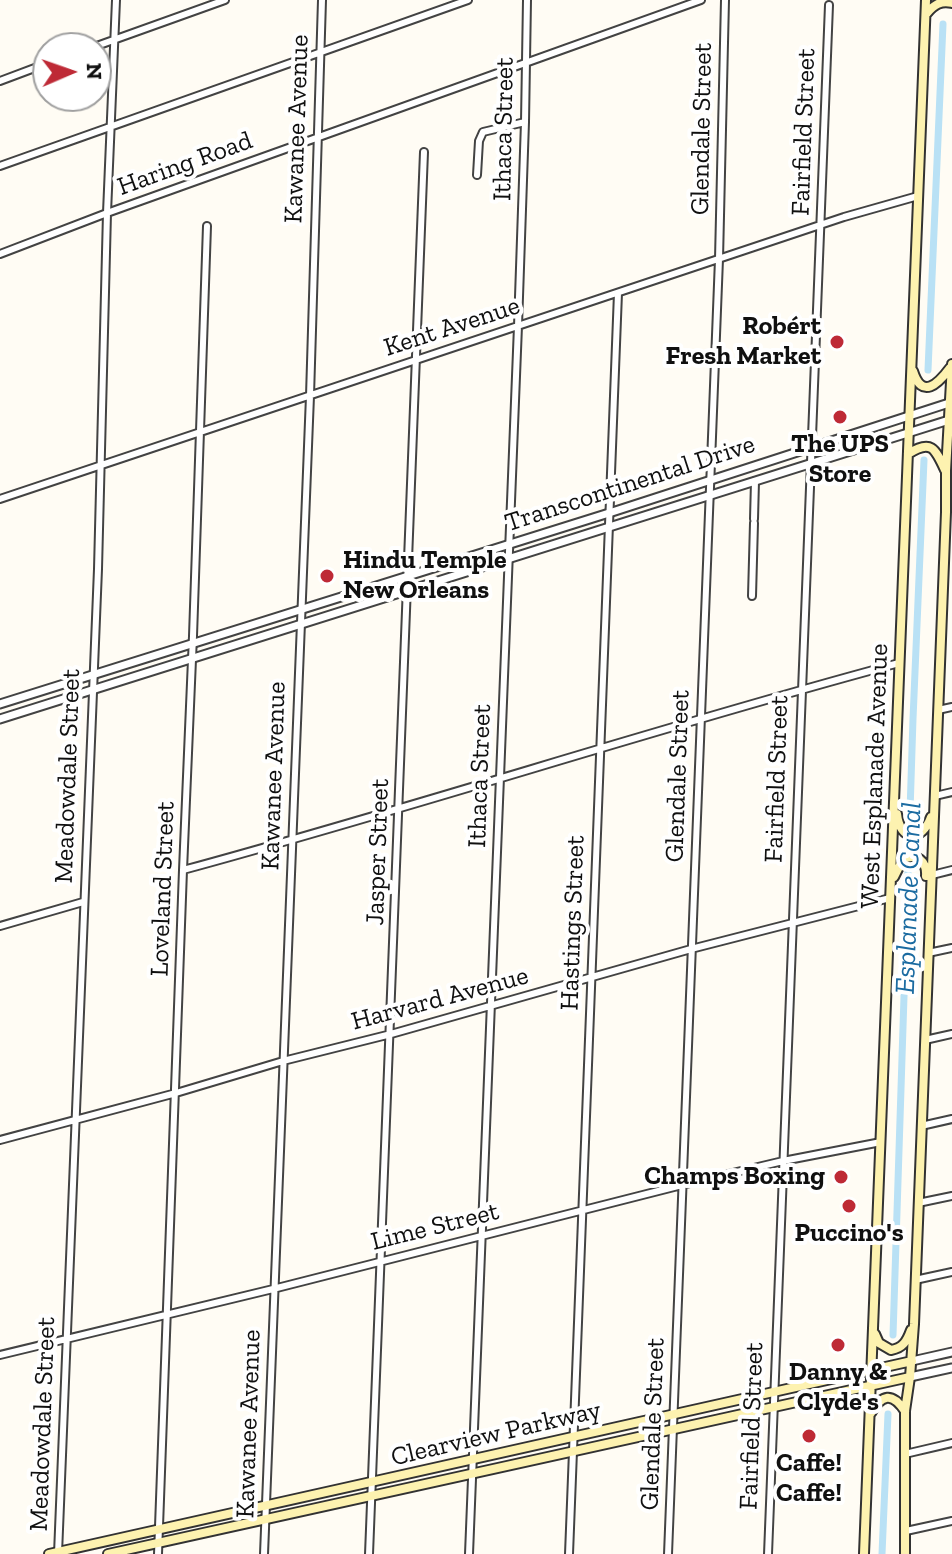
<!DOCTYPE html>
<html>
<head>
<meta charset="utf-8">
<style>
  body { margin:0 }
  #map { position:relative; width:952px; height:1554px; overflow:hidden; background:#fffcf4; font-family:"Zilla Slab",serif }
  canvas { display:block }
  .north { position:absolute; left:32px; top:32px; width:80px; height:80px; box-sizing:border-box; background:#fff; border:2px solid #9f9f9f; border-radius:50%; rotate:88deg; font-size:22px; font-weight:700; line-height:32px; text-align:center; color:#101010 }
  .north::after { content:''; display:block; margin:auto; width:28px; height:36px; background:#be2a36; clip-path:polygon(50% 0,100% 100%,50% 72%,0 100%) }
</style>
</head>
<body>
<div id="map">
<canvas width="952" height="1554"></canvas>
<div class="north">N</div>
</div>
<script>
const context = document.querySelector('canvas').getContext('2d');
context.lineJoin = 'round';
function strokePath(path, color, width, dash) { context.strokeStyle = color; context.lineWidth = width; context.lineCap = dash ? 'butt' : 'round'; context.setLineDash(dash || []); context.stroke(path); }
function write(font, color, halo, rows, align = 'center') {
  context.font = font + ' "Zilla Slab",serif'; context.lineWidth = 8; context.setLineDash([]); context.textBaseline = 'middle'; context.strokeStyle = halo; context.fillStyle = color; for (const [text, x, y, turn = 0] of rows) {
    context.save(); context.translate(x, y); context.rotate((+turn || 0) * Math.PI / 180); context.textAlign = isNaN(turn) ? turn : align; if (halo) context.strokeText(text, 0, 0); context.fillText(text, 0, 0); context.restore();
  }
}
strokePath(new Path2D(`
  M928,370L943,24
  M893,1335L913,719L924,460
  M882,1554L888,1414`), '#b9e1f5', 7);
const minor = new Path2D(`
  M91,48L225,0
  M0,81L48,63
  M0,166L468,0
  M477,175L479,141L483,132L525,122
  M0,254L107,213L701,0
  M0,499L844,217L918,196
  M754,519L755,481
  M752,596L754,523
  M938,710L952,707
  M935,796L952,792
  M183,870C423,805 659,727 899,663
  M932,875L952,870
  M0,926L83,902
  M928,953L952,948
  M925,1040L952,1034
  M921,1126L952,1119
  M0,1140L176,1093L283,1061L391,1034L691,949L890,898
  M918,1203L952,1196
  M915,1280L952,1272
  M0,1355L273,1289L682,1185L783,1161L881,1142
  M905,1454L952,1443
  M906,1531L952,1521
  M58,1554L98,569L107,213L116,0
  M158,1554L183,870L193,636L207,226
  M264,1554L310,396L322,0
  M369,1554L424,152
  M469,1554L518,326L525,122L527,0
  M569,1554L618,293
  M668,1554L719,259L725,0
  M768,1554L829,5`);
const tertiary = new Path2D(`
  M0,704L609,513L952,402
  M0,719L952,419
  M912,1361L952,1352
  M910,1377L952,1368`);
const secondary = new Path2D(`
  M927,13C934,5 941,0 952,3
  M913,371C922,400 938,384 950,368
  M908,454C931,439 935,448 945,470
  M897,814C900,842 922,842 931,817
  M894,877L903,859C917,853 927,861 926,876
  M875,1334L879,1343L891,1350C903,1348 907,1341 911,1330
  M871,1413C882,1394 892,1392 905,1411
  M49,1554L912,1361
  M108,1554L910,1377
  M864,1554L926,0
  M905,1554V1411L910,1377L914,1324L946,512V471L952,364`);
strokePath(minor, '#434343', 10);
strokePath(tertiary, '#434343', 11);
strokePath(secondary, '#323232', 12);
strokePath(minor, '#fff', 6);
strokePath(tertiary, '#fff', 7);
strokePath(secondary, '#fdf2b0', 8);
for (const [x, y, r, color] of [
  [837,342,8,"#be2a36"],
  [840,417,8,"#be2a36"],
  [327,576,8,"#be2a36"],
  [841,1177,8,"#be2a36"],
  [849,1206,8,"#be2a36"],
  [838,1345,8,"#be2a36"],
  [809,1436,8,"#be2a36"]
]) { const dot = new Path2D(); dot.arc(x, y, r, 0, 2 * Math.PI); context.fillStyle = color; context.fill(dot); strokePath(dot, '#fff', 3); }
write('26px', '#101010', '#fff', [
  ["Kawanee Avenue",297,129,-88],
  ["Ithaca Street",504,129,-89],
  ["Glendale Street",702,129,-89],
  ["Fairfield Street",804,132,-88],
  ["Haring Road",185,164,-20],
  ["Kent Avenue",452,327,-18],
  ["Transcontinental Drive",630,484,-18],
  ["Meadowdale Street",68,776,-88],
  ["Kawanee Avenue",274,776,-88],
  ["Ithaca Street",480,776,-88],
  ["Glendale Street",678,776,-88],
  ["West Esplanade Avenue",875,776,-88],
  ["Fairfield Street",777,779,-88],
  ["Jasper Street",378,852,-88],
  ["Loveland Street",163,889,-88],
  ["Hastings Street",573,923,-88],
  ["Harvard Avenue",440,999,-15],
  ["Lime Street",435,1227,-14],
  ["Meadowdale Street",43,1424,-88],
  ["Kawanee Avenue",249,1424,-88],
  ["Glendale Street",653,1424,-88],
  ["Fairfield Street",752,1426,-88],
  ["Clearview Parkway",496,1434,-13]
]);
write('bold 26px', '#101010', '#fff', [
  ["Robért",821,327,"right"],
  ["Fresh Market",821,357,"right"],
  ["The UPS",840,445],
  ["Store",840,475],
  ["Hindu Temple",343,561,"left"],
  ["New Orleans",343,591,"left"],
  ["Champs Boxing",825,1177,"right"],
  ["Puccino's",849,1234],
  ["Danny &",838,1373],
  ["Clyde's",838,1403],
  ["Caffe!",809,1464],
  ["Caffe!",809,1494]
]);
write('italic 28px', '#1b6ba1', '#fff', [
  ["Esplanade Canal",909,898,-88]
]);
</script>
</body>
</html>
